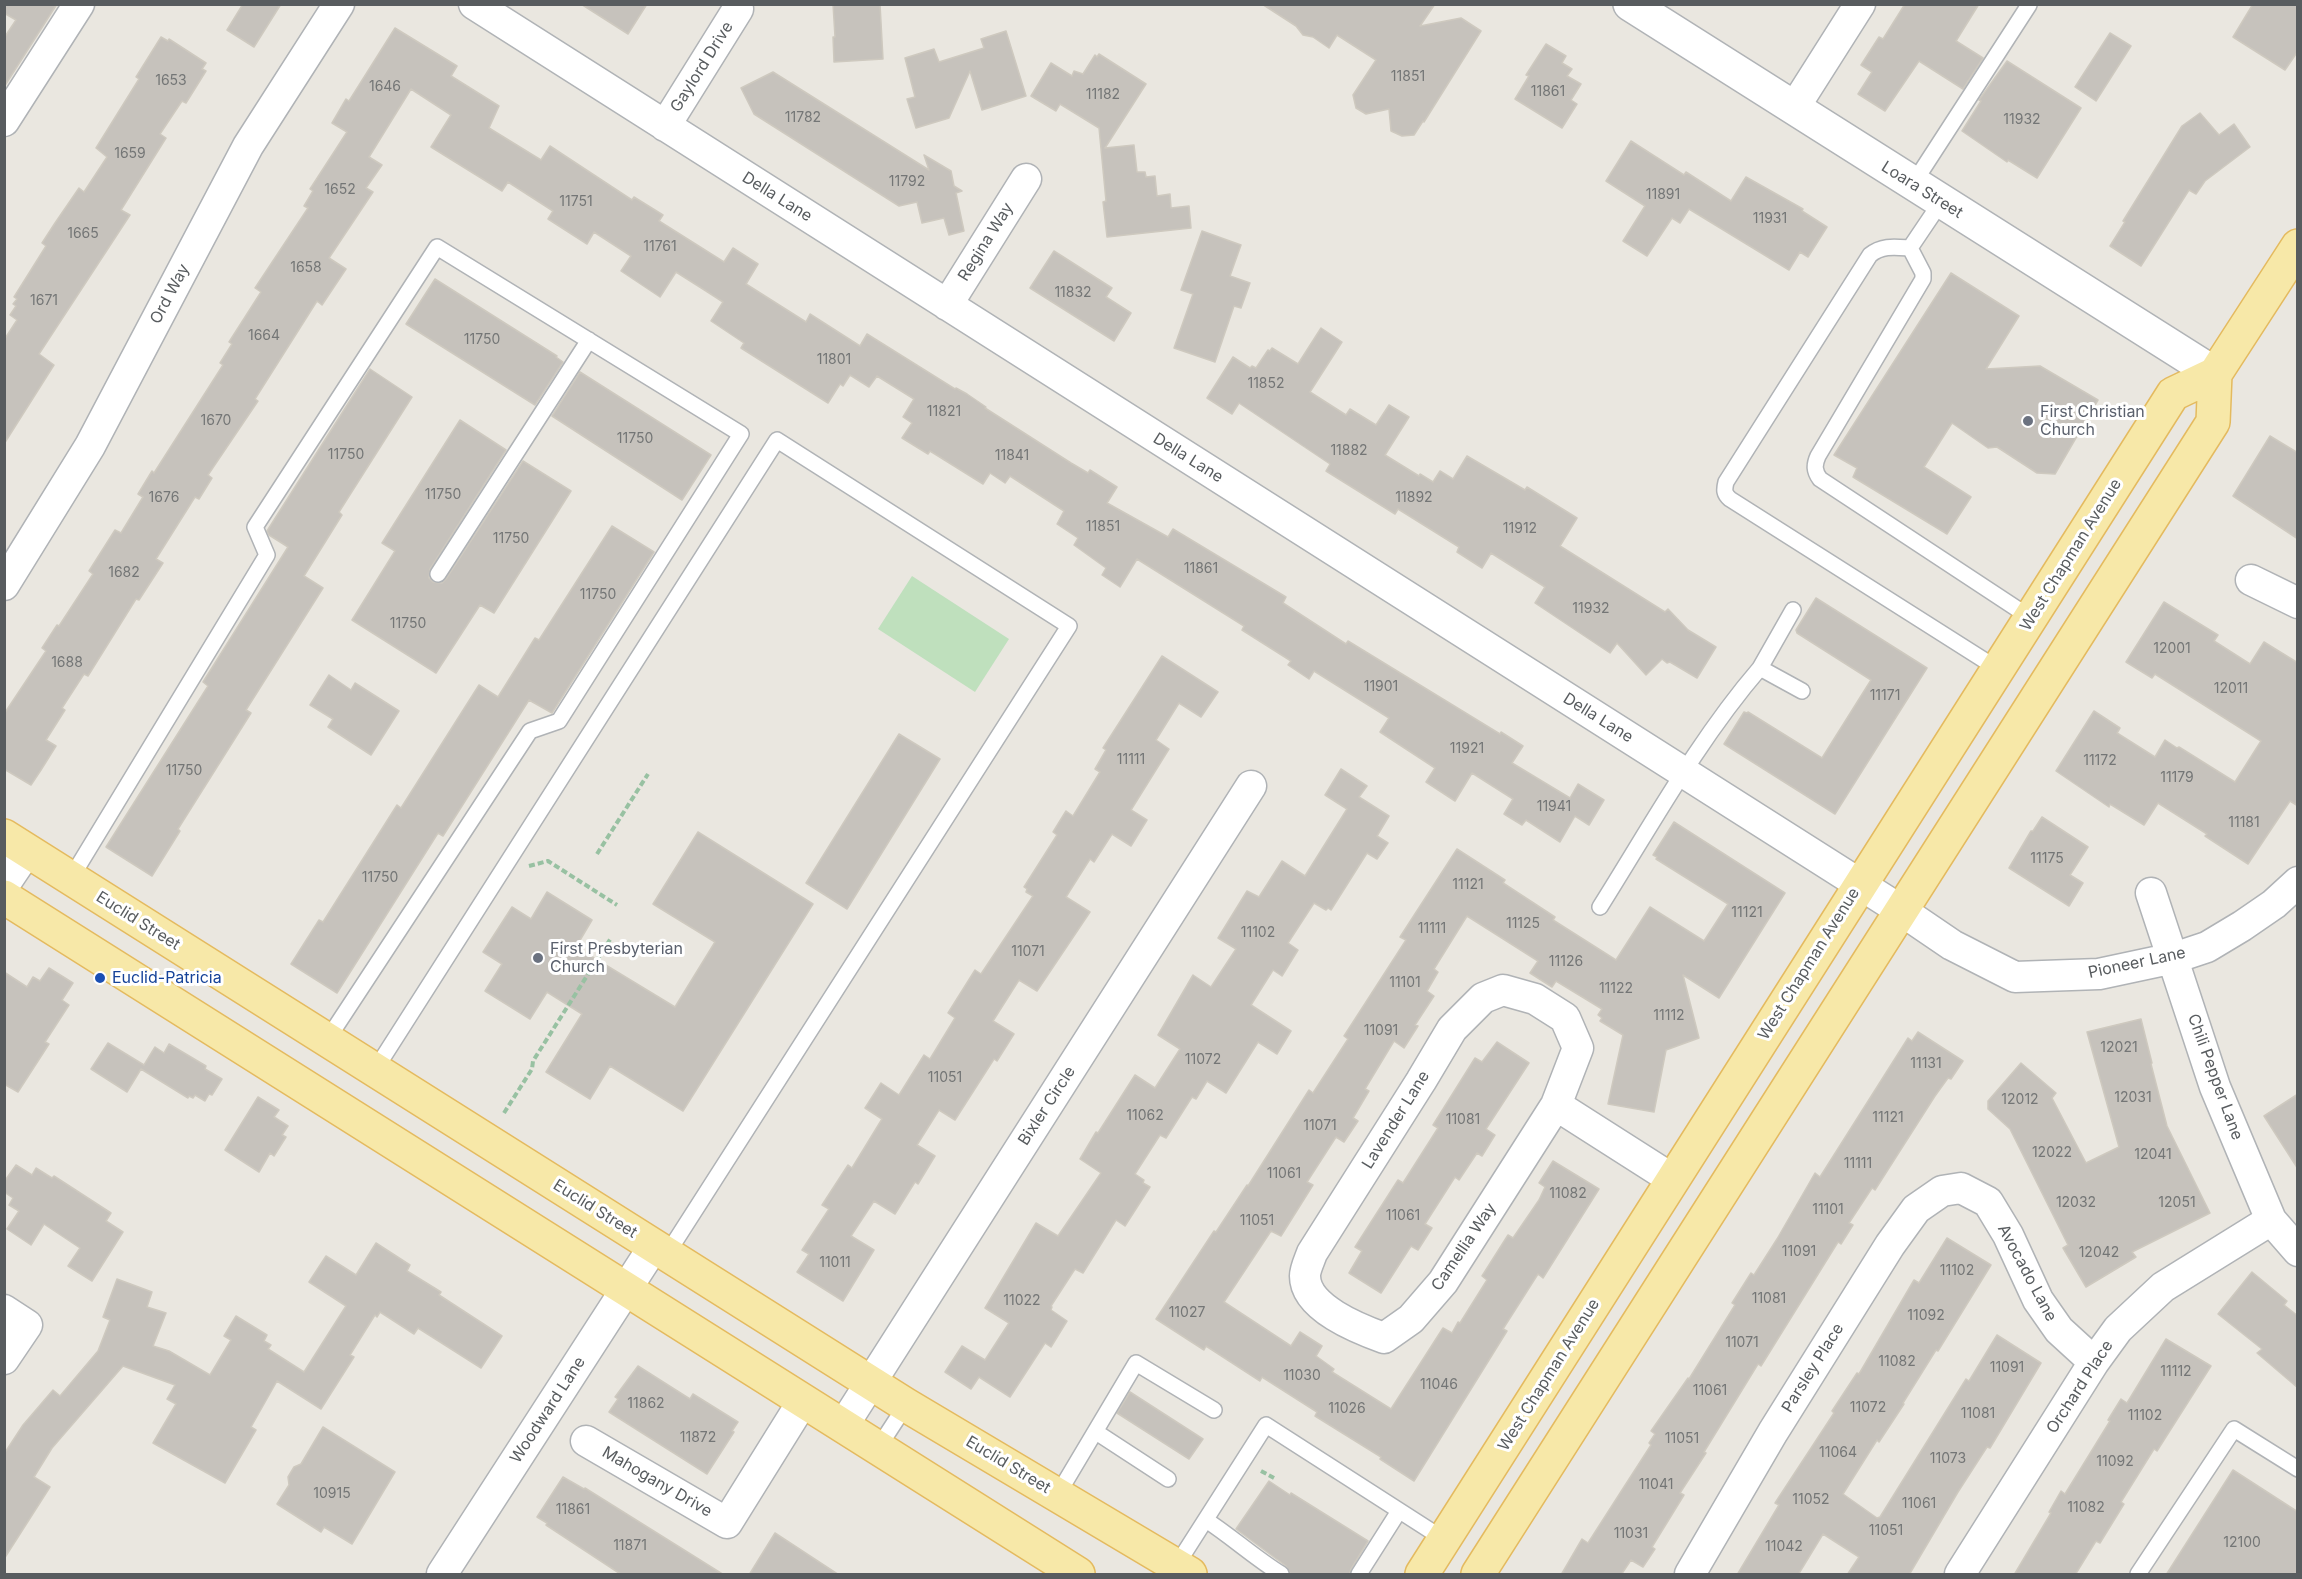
<!DOCTYPE html>
<html>
<head>
<meta charset="utf-8">
<style>
  body { margin:0 }
  #map { position:relative; width:2302px; height:1579px; overflow:hidden; background:#eae7e0; font-family:Inter,sans-serif }
  canvas { display:block }
  .frame { position:absolute; inset:0; border:6px solid #585c5f; pointer-events:none }
</style>
</head>
<body>
<div id="map">
<canvas width="2302" height="1579"></canvas>
<div class="frame"></div>
</div>
<script>
const context = document.querySelector('canvas').getContext('2d');
context.lineJoin = 'round';
function fillPath(path, color) { context.fillStyle = color; context.fill(path, 'evenodd'); }
function strokePath(path, color, width, dash) { context.strokeStyle = color; context.lineWidth = width; context.lineCap = dash ? 'butt' : 'round'; context.setLineDash(dash || []); context.stroke(path); }
function write(font, color, halo, rows, align = 'center') {
  context.font = font + ' Inter,sans-serif'; context.lineWidth = 6; context.setLineDash([]); context.textBaseline = 'middle'; context.strokeStyle = halo; context.fillStyle = color; for (const [text, x, y, turn = 0] of rows) {
    context.save(); context.translate(x, y); context.rotate((+turn || 0) * Math.PI / 180); context.textAlign = isNaN(turn) ? turn : align; if (halo) context.strokeText(text, 0, 0); context.fillText(text, 0, 0); context.restore();
  }
}
fillPath(new Path2D(`
  M912,576L1009,639L975,692L878,629Z`), '#bfe0bd');
const building = new Path2D(`
  M4,4H57L4,87V38L16,20L4,13Z
  M243,4H281L254,47L227,30Z
  M581,4H647L628,34Z
  M833,4H880L883,59L834,62L833,37H835Z
  M1262,4H1435L1420,26L1461,18L1481,31L1424,122L1423,121L1414,135L1402,136L1391,131L1389,109L1366,114L1356,108L1353,95L1376,60L1337,35L1329,48L1313,37L1303,35L1296,26Z
  M1905,4H1979L1956,41L1983,58L1963,89L1919,61L1885,111L1858,94L1872,72L1861,65L1879,37L1883,39Z
  M2253,4H2298V51L2285,70L2233,37Z
  M395,28L457,66L451,76L499,106L489,128L541,160L550,146L632,200L634,197L663,215L659,221L724,262L733,248L758,264L746,284L806,322L810,314L860,346L867,334L955,389L956,388L967,394L986,407L985,408L1071,463L1088,473L1090,470L1117,487L1107,503L1168,537L1173,529L1286,597L1283,603L1346,644L1348,641L1500,734L1501,732L1523,746L1512,763L1570,798L1578,784L1604,800L1589,825L1575,816L1560,842L1526,820L1522,825L1504,814L1513,799L1472,773L1455,801L1426,782L1435,768L1380,732L1389,718L1314,671L1309,679L1288,665L1291,661L1242,630L1244,626L1137,559L1120,587L1102,575L1106,568L1074,545L1078,538L1057,524L1064,511L1010,476L1005,483L990,473L983,484L930,451L928,454L902,438L912,423L903,417L914,399L877,376L869,387L850,375L843,386L840,384L828,403L741,348L744,343L711,321L723,302L706,291L676,272L660,297L621,271L631,256L594,232L587,244L548,219L553,211L508,182L502,191L431,147L451,115L411,89L369,157L382,165L366,188L373,192L329,258L346,269L322,305L317,301L255,399L258,401L208,475L212,478L199,499L195,497L156,559L163,563L139,600L136,599L88,676L84,674L62,708L65,710L46,740L56,746L41,770L31,785L4,769V714L46,651L42,648L57,625L59,626L93,574L89,571L115,530L121,533L143,497L138,494L152,471L154,473L223,365L220,363L232,344L229,342L261,292L255,288L308,208L304,206L313,191L310,189L347,132L332,123L346,99L349,101Z
  M1006,31L1026,96L982,110L970,71L949,118L916,128L907,99L915,97L905,58L934,49L939,62L984,48L981,39Z
  M2110,33L2131,46L2096,101L2075,87Z
  M161,37L168,41L169,39L206,63L202,69L206,71L186,103L182,101L160,134L166,138L121,210L130,215L39,354L54,365L4,444V340L17,320L10,315L16,306L13,304L17,299L14,297L46,246L42,243L55,223L79,188L84,192L107,157L96,148L139,79L136,77Z
  M1546,44L1566,56L1562,63L1572,69L1567,76L1581,84L1571,100L1577,104L1562,128L1515,99L1529,76L1526,75Z
  M1099,54L1146,84L1105,148L1134,145L1137,172H1145L1146,177L1155,176L1157,196L1170,194L1171,208L1189,206L1191,228L1107,237L1103,202L1106,201L1099,128L1060,104L1056,111L1031,96L1051,63L1072,76L1074,71L1083,74L1095,55L1097,57Z
  M2007,61L2081,108L2037,178L2008,160L2007,162L1962,131L1981,101L1979,100Z
  M773,72L929,170L924,155L951,171L954,186L962,191L956,193L964,231L949,235L944,218L922,223L917,202L899,206L754,114L741,88Z
  M2200,113L2219,135L2234,124L2250,147L2205,181L2196,194L2189,190L2141,266L2110,246L2125,222L2123,221L2182,126Z
  M1631,141L1684,175L1686,172L1731,201L1746,177L1803,209L1802,211L1827,227L1808,257L1800,252L1789,270L1689,209L1680,223L1672,218L1647,256L1623,241L1645,206L1606,181Z
  M1202,231L1241,245L1230,276L1250,283L1241,308L1234,306L1215,362L1174,348L1193,294L1181,290Z
  M1054,251L1112,288L1106,297L1131,313L1114,341L1030,288Z
  M1951,273L2019,316L1986,369L2040,366L2098,400L2055,474L2037,473L1997,447L1988,448L1952,423L1924,467L1971,497L1947,534L1853,477L1857,468L1834,455Z
  M435,279L557,356L556,357L563,362L535,405L406,324Z
  M1321,328L1342,342L1310,392L1346,415L1350,409L1376,425L1389,405L1409,417L1385,455L1419,476L1420,474L1433,482L1440,471L1453,479L1467,456L1525,490L1527,487L1577,518L1560,546L1665,612L1668,609L1688,630L1716,647L1697,678L1670,662L1667,663L1662,659L1646,675L1617,643L1610,653L1535,603L1545,587L1491,553L1482,568L1457,552L1459,547L1398,509L1395,514L1326,471L1330,464L1239,403L1232,414L1207,398L1233,357L1250,368L1252,366L1256,368L1268,350L1270,351L1272,348L1298,364Z
  M370,369L412,397L339,512L342,515L304,576L323,588L246,710L251,713L178,829L180,831L152,876L106,847L208,686L203,682L288,547L269,535L267,531Z
  M580,372L711,455L682,500L552,416Z
  M460,420L506,450L430,569L429,578L433,582L442,583L446,579L523,461L571,491L494,613L480,605L436,673L352,620L395,551L382,543Z
  M2270,436L2298,453V539L2233,496Z
  M612,526L654,552L552,713L529,700L443,836L438,833L337,993L291,964L319,920L323,922L397,805L401,808L479,685L498,697L535,638L539,640Z
  M1816,598L1927,668L1835,814L1724,744L1744,712L1747,713L1748,712L1822,758L1871,680L1797,633L1796,630Z
  M2164,602L2218,635L2214,641L2250,664L2264,642L2298,663V806L2290,801L2248,864L2205,836L2207,834L2158,803L2144,825L2110,804L2109,807L2056,771L2094,711L2120,728L2117,733L2155,757L2165,740L2177,748L2179,747L2235,782L2261,741L2155,674L2152,678L2126,662Z
  M1162,656L1218,692L1201,717L1179,703L1156,740L1169,749L1131,810L1147,820L1131,846L1112,834L1094,862L1090,859L1066,897L1090,912L1037,991L1019,980L993,1021L1014,1034L997,1061L994,1059L955,1120L939,1110L917,1145L935,1156L918,1184L915,1182L895,1214L874,1201L851,1236L874,1250L843,1301L797,1272L809,1254L802,1250L829,1209L822,1205L848,1165L852,1168L882,1119L865,1108L881,1083L899,1095L924,1055L930,1059L955,1018L948,1013L975,970L981,974L1033,896L1026,892L1027,889L1024,887L1057,835L1053,832L1066,811L1073,816L1100,772L1095,769L1106,750L1103,748Z
  M329,675L351,690L355,683L399,711L371,755L328,727L333,719L310,705Z
  M899,734L940,759L847,909L806,883Z
  M1341,769L1367,786L1359,797L1389,816L1377,836L1388,843L1377,859L1367,853L1331,910L1328,908L1326,910L1314,903L1288,943L1298,950L1282,976L1273,970L1251,1005L1291,1031L1277,1054L1258,1042L1226,1093L1207,1081L1196,1099L1192,1097L1166,1138L1160,1135L1135,1174L1144,1180L1143,1183L1150,1187L1125,1226L1116,1220L1083,1273L1075,1269L1051,1306L1052,1307L1051,1310L1067,1321L1051,1347L1045,1343L1010,1397L979,1377L971,1389L945,1372L962,1346L985,1360L1009,1323L985,1308L1036,1223L1058,1236L1101,1173L1080,1159L1096,1132L1098,1133L1135,1075L1155,1088L1180,1049L1158,1035L1193,975L1211,987L1236,949L1218,938L1247,891L1259,897L1282,861L1305,876L1347,809L1325,795Z
  M2042,817L2088,847L2070,875L2083,883L2069,906L2009,868L2031,831H2033Z
  M1674,822L1785,893L1719,998L1683,975L1699,1038L1666,1050L1654,1112L1608,1104L1623,1035L1600,1021L1602,1018L1598,1015L1602,1009L1556,981L1552,987L1530,973L1538,961L1467,916L1434,969L1438,972L1427,991L1434,996L1415,1025L1418,1026L1404,1048L1394,1041L1365,1089L1369,1091L1353,1118L1358,1121L1344,1142L1336,1137L1307,1182L1313,1185L1281,1236L1271,1231L1224,1302L1291,1346L1300,1332L1322,1346L1316,1356L1334,1369L1332,1372L1391,1409L1443,1328L1452,1333L1458,1322L1460,1323L1487,1280L1482,1276L1508,1235L1513,1238L1539,1200L1545,1187L1539,1183L1553,1161L1599,1189L1543,1278L1538,1274L1503,1329L1507,1331L1414,1481L1380,1459L1381,1457L1315,1416L1317,1412L1262,1377L1260,1381L1206,1346L1204,1350L1156,1319L1214,1231L1216,1232L1247,1185L1248,1186L1309,1090L1313,1093L1348,1039L1344,1036L1406,940L1400,937L1457,849L1505,880L1503,883L1555,917L1553,920L1616,960L1650,907L1704,941L1728,904L1656,859L1657,857L1653,855Z
  M698,832L813,904L683,1111L610,1066L590,1099L546,1072L582,1014L547,992L530,1019L485,991L502,964L483,952L512,907L531,919L547,892L592,920L576,947L675,1007L715,942L653,904Z
  M49,968L73,983L62,1000L69,1005L45,1042L49,1044L18,1092L4,1084V972L27,987L33,977L40,981Z
  M2141,1019L2152,1063L2151,1064L2167,1126L2210,1213L2132,1252L2136,1257L2086,1287L2063,1248L2068,1245L2010,1129L1988,1109V1101L2021,1063L2056,1093L2052,1098L2086,1163L2119,1147L2087,1032Z
  M1918,1032L1963,1061L1951,1079L1948,1078L1935,1096L1875,1190L1872,1188L1849,1223L1853,1225L1841,1244L1838,1242L1761,1366L1758,1364L1704,1452L1706,1453L1680,1493L1684,1495L1652,1547L1655,1549L1643,1567L1631,1560L1621,1575H1561L1582,1539L1588,1543L1622,1490L1651,1445L1649,1443L1655,1434L1651,1431L1688,1378L1689,1379L1735,1305L1732,1303L1751,1273L1754,1275L1777,1239L1815,1173L1820,1177L1908,1038L1912,1041Z
  M1497,1042L1529,1063L1486,1129L1495,1135L1482,1156L1477,1153L1459,1180L1455,1177L1425,1224L1432,1228L1418,1250L1411,1246L1381,1293L1349,1273L1362,1251L1355,1247L1398,1180L1403,1183L1438,1128L1433,1125L1475,1058L1482,1062Z
  M108,1043L144,1065L155,1047L164,1053L169,1044L206,1066L205,1069L222,1079L212,1095L209,1094L205,1101L195,1095L193,1098L189,1096L188,1098L141,1069L127,1092L91,1069Z
  M2298,1094V1169L2264,1116Z
  M258,1097L279,1110L274,1117L288,1126L282,1135L286,1137L274,1156L270,1153L259,1172L225,1150Z
  M16,1165L32,1175L36,1168L52,1178L54,1176L111,1213L106,1221L123,1232L92,1281L68,1266L80,1248L44,1224L31,1245L7,1229L19,1211L9,1205L13,1198L4,1192V1182Z
  M1947,1238L1991,1265L1938,1351L1936,1350L1903,1403L1904,1404L1879,1442L1877,1440L1843,1494L1877,1518L1880,1517L1966,1379L1969,1381L1997,1335L2041,1363L1990,1448L1987,1447L1958,1492L1909,1575H1847L1859,1557L1823,1534L1798,1575H1737L1779,1505L1775,1503L1834,1413L1832,1411L1857,1373L1859,1374L1914,1280L1919,1283Z
  M376,1243L410,1265L407,1271L441,1292L439,1295L502,1336L481,1368L418,1328L414,1334L380,1312L377,1317L375,1315L350,1355L354,1357L321,1409L277,1381L251,1427L256,1430L225,1483L153,1443L176,1404L167,1399L175,1385L123,1366L52,1448L34,1477L50,1487L4,1559V1454L23,1425L53,1390L60,1396L98,1351L110,1320L103,1317L117,1279L152,1292L147,1307L166,1313L153,1346L169,1351L210,1375L231,1340L224,1336L236,1316L267,1335L264,1341L271,1345L268,1349L304,1372L346,1306L309,1282L326,1256L356,1275Z
  M2252,1272L2287,1301L2284,1305L2298,1316V1388L2257,1353L2262,1349L2218,1314Z
  M2166,1339L2211,1366L2157,1451L2154,1449L2121,1502L2124,1504L2100,1543L2096,1541L2075,1575H2014L2051,1513L2049,1512L2061,1491L2065,1494L2110,1421L2108,1420L2121,1399L2127,1403Z
  M638,1366L690,1399L693,1394L738,1422L732,1431L734,1432L707,1474L609,1412L618,1399L615,1397Z
  M1130,1392L1203,1439L1189,1459L1117,1413Z
  M323,1427L395,1472L352,1544L324,1527L321,1532L277,1504L289,1485L288,1477L294,1467L301,1464Z
  M2233,1470L2298,1512V1575H2166Z
  M563,1477L584,1489L585,1488L724,1575H622L546,1525L547,1523L537,1517Z
  M1269,1481L1290,1495L1291,1493L1368,1541L1351,1569L1349,1575H1291L1286,1566L1236,1529Z
  M775,1533L839,1575H749Z`);
fillPath(building, '#c6c2bc');
strokePath(building, '#cec9bf', 1.5);
const service = new Path2D(`
  M1913,184L2029,5
  M1910,248L1941,202
  M438,574L589,340
  M1760,668L1793,610
  M1998,669L1730,499C1724,494 1724,490 1726,482L1870,255C1882,245 1895,247 1910,248L1923,273V279L1818,456C1814,465 1814,471 1820,479L2031,618
  M71,878L267,555L255,527L437,247L741,434L559,721L530,731L327,1040
  M1600,907C1651,826 1698,740 1760,668L1802,691
  M375,1070L777,440L1069,626L667,1254
  M1096,1432L1168,1479
  M878,1448L906,1405
  M1058,1494L1136,1363L1214,1410
  M1206,1520C1232,1537 1255,1558 1281,1574
  M1176,1566L1266,1425L1445,1540
  M1359,1574L1399,1511
  M2138,1574L2234,1429L2298,1469`);
const minor = new Path2D(`
  M474,4L1902,911L1952,945L2015,977L2099,974L2174,958L2207,947L2242,926L2274,904L2298,882
  M1794,108L1860,4
  M4,121L79,4
  M665,126L738,9
  M947,305L1026,179
  M2251,580L2298,603
  M4,585L90,446L248,146L339,4
  M4,885L27,851
  M2151,893L2215,1087L2271,1220L2298,1251
  M1503,990L1535,999L1565,1018L1578,1048L1556,1105L1443,1282L1411,1319L1384,1338C1359,1329 1305,1308 1305,1276C1305,1269 1310,1259 1312,1253L1421,1081L1452,1029L1483,998Z
  M1556,1105L1672,1179
  M4,1310L27,1325L4,1359
  M843,1426L1251,786
  M586,1441L727,1523L803,1401
  M442,1574L654,1246
  M1690,1574L1773,1432L1890,1245L1916,1209L1942,1191L1961,1188L1988,1202L2008,1235L2038,1300L2059,1330L2094,1362
  M1960,1574L2094,1362L2118,1329L2163,1287L2271,1220`);
const tertiary = new Path2D(`
  M1630,4L2215,374`);
const primary = new Path2D(`
  M4,836L906,1405L1190,1574
  M4,897L1078,1574
  M1422,1574L2173,394L2215,374
  M1478,1574L2213,422L2215,374L2298,246`);
strokePath(service, '#b0b3b6', 18);
strokePath(minor, '#b0b3b6', 33);
strokePath(tertiary, '#b0b3b6', 36);
strokePath(primary, '#e4ba5f', 36);
strokePath(new Path2D(`
  M597,854L648,774
  M529,866L548,861L617,905
  M504,1113L532,1069L533,1061L611,938
  M1261,1471L1274,1478`), '#98c1a2', 4, [6, 3]);
strokePath(service, '#fff', 15);
strokePath(minor, '#fff', 30);
strokePath(tertiary, '#fff', 33);
strokePath(primary, '#f7e8a8', 33);
for (const [x, y, r, color] of [
  [2028,421,6,"#6b7280"],
  [538,958,6,"#6b7280"],
  [100,978,6,"#1a4fb4"]
]) { const dot = new Path2D(); dot.arc(x, y, r, 0, 2 * Math.PI); context.fillStyle = color; context.fill(dot); strokePath(dot, '#fff', 2); }
write('14px', '#747676', null, [
  ["11851",1408,77],
  ["1653",171,81],
  ["1646",385,87],
  ["11861",1548,92],
  ["11182",1103,95],
  ["11782",803,118],
  ["11932",2022,120],
  ["1659",130,154],
  ["11792",907,182],
  ["1652",340,190],
  ["11891",1663,195],
  ["11751",576,202],
  ["11931",1770,219],
  ["1665",83,234],
  ["11761",660,247],
  ["1658",306,268],
  ["11832",1073,293],
  ["1671",44,301],
  ["1664",264,336],
  ["11750",482,340],
  ["11801",834,360],
  ["11852",1266,384],
  ["11821",944,412],
  ["1670",216,421],
  ["11750",635,439],
  ["11882",1349,451],
  ["11750",346,455],
  ["11841",1012,456],
  ["11750",443,495],
  ["1676",164,498],
  ["11892",1414,498],
  ["11851",1103,527],
  ["11912",1520,529],
  ["11750",511,539],
  ["11861",1201,569],
  ["1682",124,573],
  ["11750",598,595],
  ["11932",1591,609],
  ["11750",408,624],
  ["12001",2172,649],
  ["1688",67,663],
  ["11901",1381,687],
  ["12011",2231,689],
  ["11171",1885,696],
  ["11921",1467,749],
  ["11111",1131,760],
  ["11172",2100,761],
  ["11750",184,771],
  ["11179",2177,778],
  ["11941",1554,807],
  ["11181",2244,823],
  ["11175",2047,859],
  ["11750",380,878],
  ["11121",1468,885],
  ["11121",1747,913],
  ["11125",1523,924],
  ["11111",1432,929],
  ["11102",1258,933],
  ["11071",1028,952],
  ["11126",1566,962],
  ["11101",1405,983],
  ["11122",1616,989],
  ["11112",1669,1016],
  ["11091",1381,1031],
  ["12021",2119,1048],
  ["11072",1203,1060],
  ["11131",1926,1064],
  ["11051",945,1078],
  ["12031",2133,1098],
  ["12012",2020,1100],
  ["11062",1145,1116],
  ["11121",1888,1118],
  ["11081",1463,1120],
  ["11071",1320,1126],
  ["12022",2052,1153],
  ["12041",2153,1155],
  ["11111",1858,1164],
  ["11061",1284,1174],
  ["11082",1568,1194],
  ["12032",2076,1203],
  ["12051",2177,1203],
  ["11101",1828,1210],
  ["11061",1403,1216],
  ["11051",1257,1221],
  ["11091",1799,1252],
  ["12042",2099,1253],
  ["11011",835,1263],
  ["11102",1957,1271],
  ["11081",1769,1299],
  ["11022",1022,1301],
  ["11027",1187,1313],
  ["11092",1926,1316],
  ["11071",1742,1343],
  ["11082",1897,1362],
  ["11091",2007,1368],
  ["11112",2176,1372],
  ["11030",1302,1376],
  ["11046",1439,1385],
  ["11061",1710,1391],
  ["11862",646,1404],
  ["11072",1868,1408],
  ["11026",1347,1409],
  ["11081",1978,1414],
  ["11102",2145,1416],
  ["11872",698,1438],
  ["11051",1682,1439],
  ["11064",1838,1453],
  ["11073",1948,1459],
  ["11092",2115,1462],
  ["11041",1656,1485],
  ["10915",332,1494],
  ["11052",1811,1500],
  ["11061",1919,1504],
  ["11082",2086,1508],
  ["11861",573,1510],
  ["11051",1886,1531],
  ["11031",1631,1534],
  ["12100",2242,1543],
  ["11871",630,1546],
  ["11042",1784,1547]
]);
write('16px', '#585c5f', '#fff', [
  ["Gaylord Drive",702,67,-58],
  ["Loara Street",1922,190,32],
  ["Della Lane",777,197,32],
  ["Regina Way",986,242,-58],
  ["Ord Way",170,294,-62],
  ["Della Lane",1188,458,32],
  ["West Chapman Avenue",2071,555,-58],
  ["Della Lane",1598,718,32],
  ["Euclid Street",138,921,32],
  ["Pioneer Lane",2137,963,-12],
  ["West Chapman Avenue",1809,964,-58],
  ["Chili Pepper Lane",2215,1077,70],
  ["Bixler Circle",1047,1106,-57],
  ["Lavender Lane",1396,1120,-58],
  ["Euclid Street",595,1209,32],
  ["Camellia Way",1464,1247,-56],
  ["Avocado Lane",2027,1273,62],
  ["Parsley Place",1813,1368,-58],
  ["West Chapman Avenue",1549,1375,-58],
  ["Orchard Place",2080,1387,-57],
  ["Woodward Lane",548,1410,-57],
  ["Euclid Street",1008,1465,31],
  ["Mahogany Drive",657,1482,30]
]);
write('16px', '#5b616d', '#fff', [
  ["First Christian",2040,412],
  ["Church",2040,430],
  ["First Presbyterian",550,949],
  ["Church",550,967]
], 'left');
write('16px', '#164399', '#fff', [
  ["Euclid-Patricia",112,978]
], 'left');
</script>
</body>
</html>
